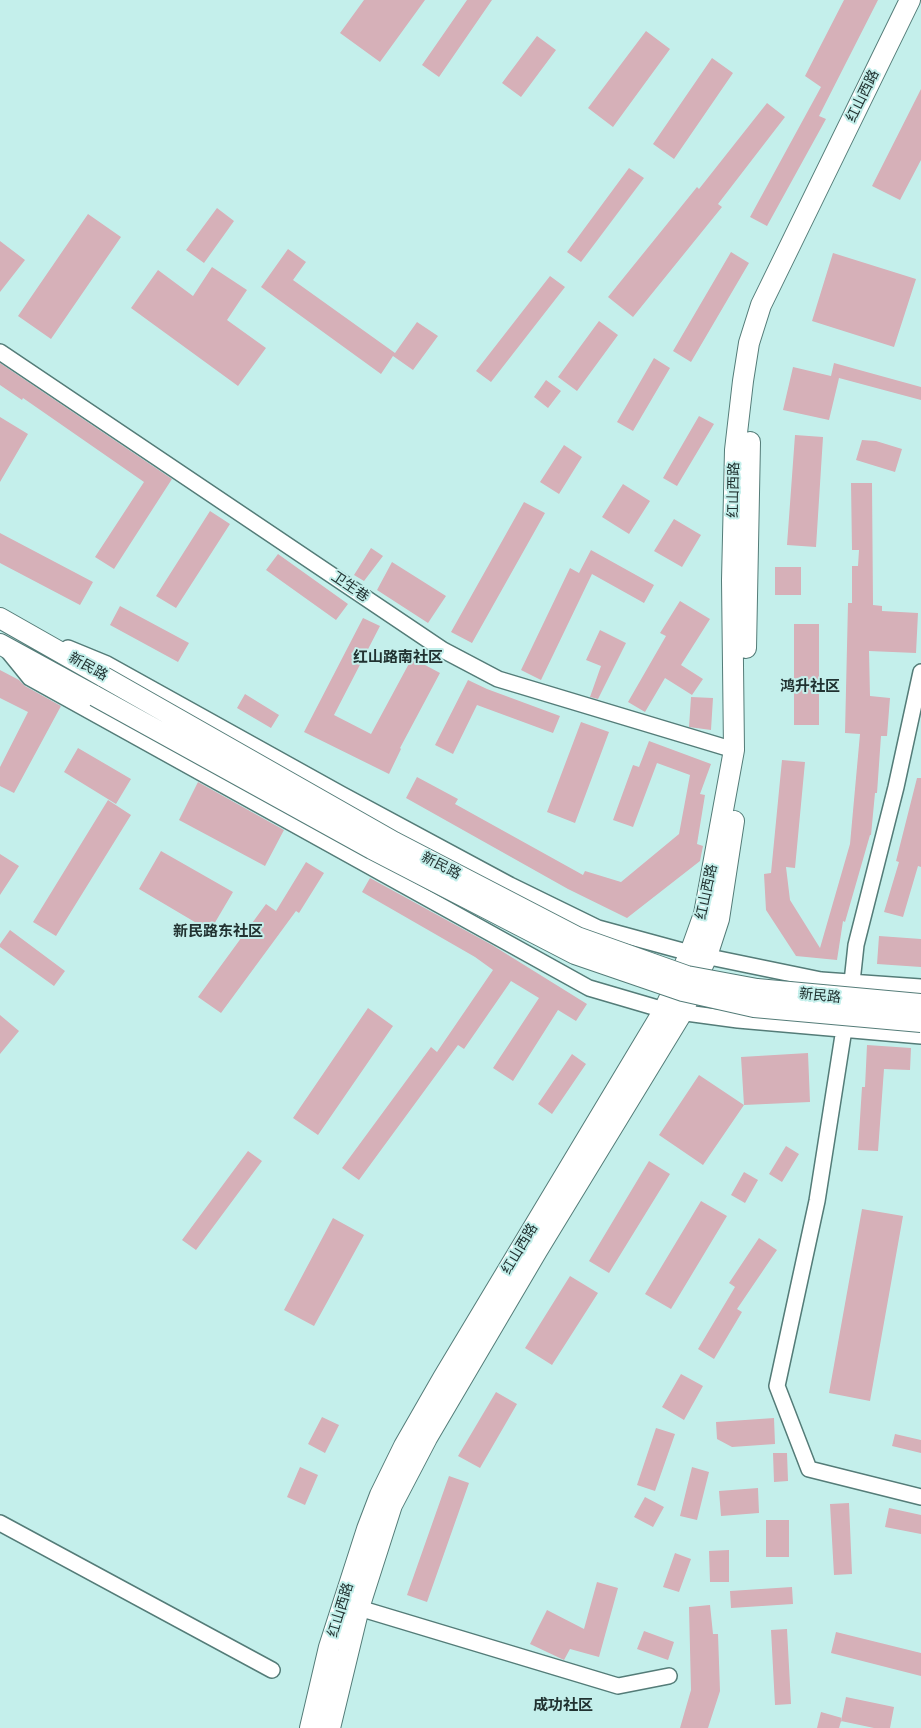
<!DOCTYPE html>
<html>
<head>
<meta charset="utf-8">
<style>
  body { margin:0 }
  canvas { display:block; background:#c4efeb }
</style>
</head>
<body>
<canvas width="921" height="1728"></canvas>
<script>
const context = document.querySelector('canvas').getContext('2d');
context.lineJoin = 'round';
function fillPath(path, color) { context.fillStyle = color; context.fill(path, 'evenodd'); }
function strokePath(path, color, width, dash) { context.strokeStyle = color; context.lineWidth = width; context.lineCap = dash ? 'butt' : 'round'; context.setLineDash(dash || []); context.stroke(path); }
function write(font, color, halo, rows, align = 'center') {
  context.font = font + ' Manrope,"Noto Sans SC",sans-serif'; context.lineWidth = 4; context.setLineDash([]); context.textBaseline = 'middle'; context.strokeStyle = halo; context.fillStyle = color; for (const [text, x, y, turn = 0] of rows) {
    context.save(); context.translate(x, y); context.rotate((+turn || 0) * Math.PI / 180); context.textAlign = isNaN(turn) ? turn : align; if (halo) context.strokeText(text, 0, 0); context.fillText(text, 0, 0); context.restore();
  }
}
fillPath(new Path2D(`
  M364,0H425L380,62L340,33Z
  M467,0H492L439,77L422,65Z
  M844,0H878L819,116L826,119L767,226L750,217L821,87L805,76Z
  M646,31L670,49L613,127L588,108Z
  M537,36L556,50L521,97L502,83Z
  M712,58L733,73L674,159L653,144Z
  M921,89V160L900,200L872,186Z
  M767,103L785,117L718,204L722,207L633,317L608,297L697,187L699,189Z
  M629,168L644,178L581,262L567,252Z
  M217,208L234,221L204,263L186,250Z
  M88,214L121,237L51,339L18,316Z
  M0,241L25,260L0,292Z
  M288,249L306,262L293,280L395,353L417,322L438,336L413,370L393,356L381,374L261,287Z
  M731,252L749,263L691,362L673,351Z
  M833,253L916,279L894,347L812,321Z
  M212,267L247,290L227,320L266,348L238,386L131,308L158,270L193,296Z
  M550,276L565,287L491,382L476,371Z
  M599,321L618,335L577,391L558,377Z
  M654,358L670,368L633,431L617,422Z
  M0,363L172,479L114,569L95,557L144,482L23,398L22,400L0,385Z
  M834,363L921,387V400L839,378L829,420L783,410L793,367L831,376Z
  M546,380L561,391L548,408L534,397Z
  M699,416L714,424L677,486L663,478Z
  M0,417L28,434L0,482Z
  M795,435L823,437L816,547L787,545Z
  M862,440L876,441L902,449L895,472L856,460Z
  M564,445L582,457L559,494L540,482Z
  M851,483H872L873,605L882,606V611L918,613L916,653L869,651L870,696L890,698L887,736H881L877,793H875L871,835H870L845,922L843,921L837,960L796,956L766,910L764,874L771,873L782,760L805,762L795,868L786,867L790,900L820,948L850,844L860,734L845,733L848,603H852V566H858L859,550H852Z
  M623,484L650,501L629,534L602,517Z
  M524,502L545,513L472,643L451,632Z
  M210,511L230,524L176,608L156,596Z
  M674,519L701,535L682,567L654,551Z
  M0,533L93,582L80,605L0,563Z
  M371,548L383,556L364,581L354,575Z
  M591,550L654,585L644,603L592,574L541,680L521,670L570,568L579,573Z
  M278,554L348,604L336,620L266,570Z
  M392,562L446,596L428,623L377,590Z
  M775,567H801V595H775Z
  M680,601L710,619L681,665L703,679L692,695L665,678L645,712L628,702L666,636L660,633Z
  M120,606L189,643L178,662L110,625Z
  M363,618L380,626L334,715L371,734L412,658L440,673L400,748L401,749L389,774L304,732Z
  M794,624H819V725H794Z
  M600,630L626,643L598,699L590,697L601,666L586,660Z
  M0,670L19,680L25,686L61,706L14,793L0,786V767L28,712L0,698Z
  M468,680L487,689L560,716L553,733L477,705L453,754L435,745Z
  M245,694L279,715L271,728L237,708Z
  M691,697L713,698L711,730L689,727Z
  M581,722L609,732L575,823L547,812Z
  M649,741L711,764L700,794L705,795L697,844L703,846L700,861L627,918L568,889L406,798L417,777L458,799L455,804L583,875L585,871L621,882L679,834L690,775L657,763L633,827L613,820L633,765L639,767Z
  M78,748L131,779L116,804L64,772Z
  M917,778H921V867L918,866L903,917L884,912L899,862L896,861Z
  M198,782L284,830L265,866L179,820Z
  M108,800L131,815L56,936L33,922Z
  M161,851L233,892L210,931L139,889Z
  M0,854L19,866L0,895Z
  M306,862L324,873L299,913L296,911L221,1013L198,997L266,904L276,911Z
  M370,878L492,945L587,1004L576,1021L558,1010L513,1081L493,1068L539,998L511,981L464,1049L458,1045L359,1180L342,1168L431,1047L437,1052L493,970L475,957L362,892Z
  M10,930L65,971L54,986L0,947V944Z
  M879,936L921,939V967L877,964Z
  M368,1008L393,1026L318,1135L293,1118Z
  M0,1015L19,1031L0,1054Z
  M867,1045L911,1048L910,1070L884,1069L878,1151L858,1150L862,1087H865Z
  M808,1053L810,1102L744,1105L741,1057Z
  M572,1054L586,1064L552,1114L538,1104Z
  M699,1075L744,1105L703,1165L659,1135Z
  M786,1146L799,1154L782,1182L769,1174Z
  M248,1151L262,1161L196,1250L182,1240Z
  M649,1161L670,1174L609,1273L589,1261Z
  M744,1172L758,1180L745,1203L731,1195Z
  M701,1201L727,1216L671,1309L645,1294Z
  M862,1209L903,1216L870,1401L829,1393Z
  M333,1218L364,1235L314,1326L284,1310Z
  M759,1238L777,1250L737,1309L742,1312L714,1359L698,1349L735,1287L729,1283Z
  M570,1276L598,1293L552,1365L525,1348Z
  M681,1374L703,1386L684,1420L662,1407Z
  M496,1392L517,1404L480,1468L458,1456Z
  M322,1417L339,1425L325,1453L308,1444Z
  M774,1418L775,1444L732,1447L717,1439L716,1422Z
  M656,1428L675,1434L655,1491L637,1485Z
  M895,1434L921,1440V1453L892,1446Z
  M773,1453H787L788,1481L774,1482Z
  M300,1467L318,1475L305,1505L287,1497Z
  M692,1467L709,1472L697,1520L680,1516Z
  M449,1476L469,1483L427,1602L407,1595Z
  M758,1488L759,1513L721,1516L719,1491Z
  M645,1497L664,1507L653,1527L634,1517Z
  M849,1503L852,1574L834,1575L830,1504Z
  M889,1508L921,1515V1534L885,1527Z
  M766,1520H789V1557H766Z
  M729,1550V1582H710L709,1551Z
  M675,1553L691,1559L679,1592L663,1587Z
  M597,1582L618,1588L599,1657L570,1649L564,1660L530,1644L547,1610L584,1629Z
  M792,1587L793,1604L731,1608L730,1591Z
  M710,1605L713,1634H718L720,1691L708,1728H680L691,1690L689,1607Z
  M787,1629L791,1704L775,1705L771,1630Z
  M644,1631L674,1642L668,1660L637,1649Z
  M836,1632L921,1653V1676L831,1653Z
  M846,1697L894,1707L890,1728H874L841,1721Z
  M821,1712L842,1718L839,1728H817Z`), '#d6b0b8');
const minor = new Path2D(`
  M0,352L443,650L498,679L734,750
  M68,648L107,664L341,794L510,885L598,928L690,953L821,980L921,987
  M8,651L30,678L589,988L664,1010L738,1020L921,1036
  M852,982L856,945L896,787L921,672
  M844,1029L817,1201L777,1386L809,1469L921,1497
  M0,1523L272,1670
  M349,1605L618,1686L669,1676`);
const major = new Path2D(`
  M0,618L104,677
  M0,644L95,696
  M746,648L750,442
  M310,1728L329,1647L367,1529L380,1495L404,1446L443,1378L664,1010L690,953L704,914L734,750L732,580L735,450L743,381L749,343L761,305L910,0
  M330,1728L359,1608L392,1505L427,1438L537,1251L682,1013L707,956L719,919L734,821`);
strokePath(minor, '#547c78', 18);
strokePath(major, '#547c78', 22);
strokePath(minor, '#fff', 15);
strokePath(major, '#fff', 20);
const majorBridge = new Path2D(`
  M104,677L394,842L577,937L687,976L757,989L921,1004
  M95,696L372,849L575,954L683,991L754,1007L921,1022`);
strokePath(majorBridge, '#547c78', 22, []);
strokePath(majorBridge, '#fff', 20);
write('14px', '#213231', '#c4efeb', [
  ["红山西路",863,96,-64],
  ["红山西路",734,490,-89],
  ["卫生巷",350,587,34],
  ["新民路",88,667,29],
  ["新民路",441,866,27],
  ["红山西路",707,892,-78],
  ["新民路",820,996,6],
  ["红山西路",520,1249,-59],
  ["红山西路",341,1610,-73]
]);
write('bold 15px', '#213231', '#c4efeb', [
  ["红山路南社区",398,658],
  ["鸿升社区",810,687],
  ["新民路东社区",218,932],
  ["成功社区",563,1706]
]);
</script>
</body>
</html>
